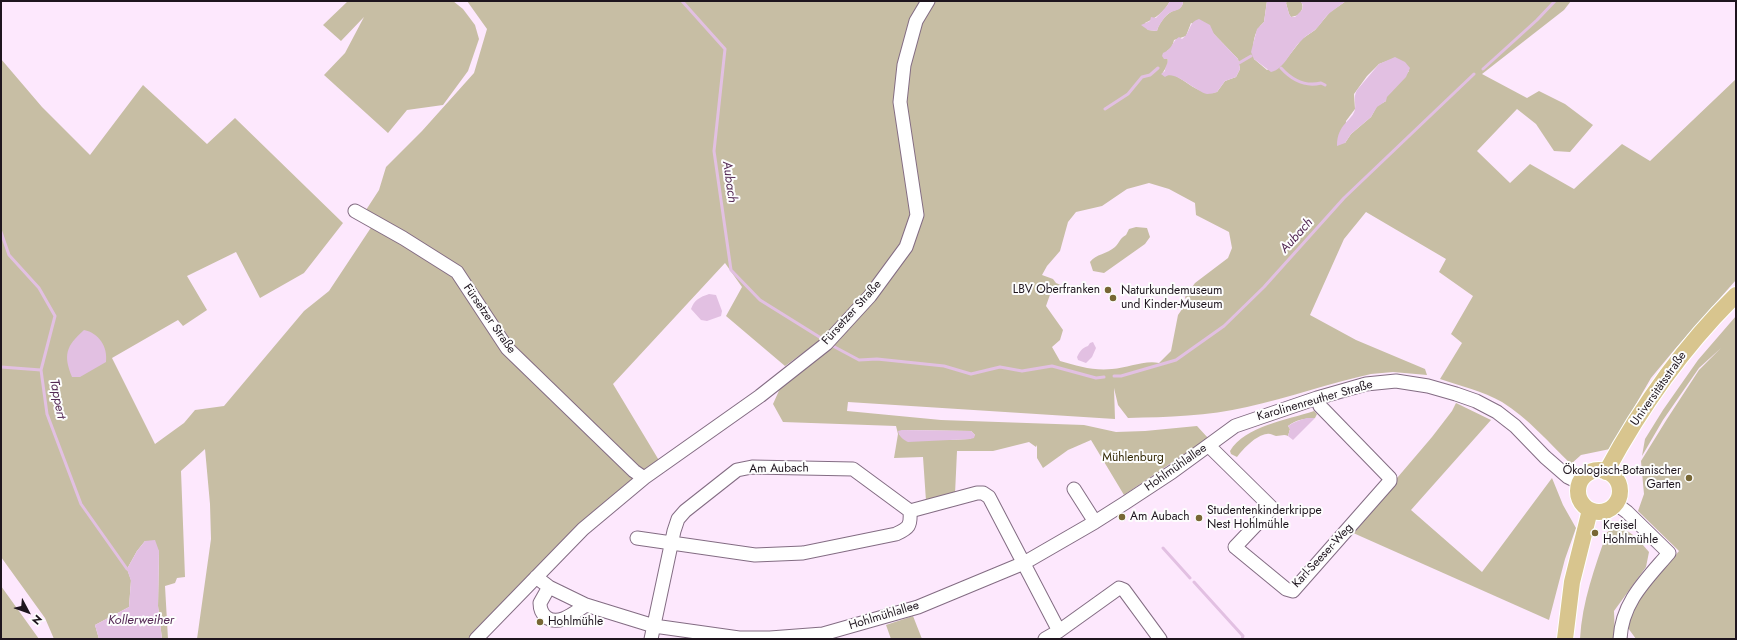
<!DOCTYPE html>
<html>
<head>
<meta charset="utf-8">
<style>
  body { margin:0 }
  #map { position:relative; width:1737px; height:640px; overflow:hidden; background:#fde8fd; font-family:Jost,sans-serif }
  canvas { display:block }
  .frame { position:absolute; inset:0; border:2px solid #1e151e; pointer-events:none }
  .north { position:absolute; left:8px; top:592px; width:40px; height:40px; -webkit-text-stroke:3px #fdfdfd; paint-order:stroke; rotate:131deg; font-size:11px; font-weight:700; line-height:16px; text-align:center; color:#1e151e }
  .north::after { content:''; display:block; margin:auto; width:14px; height:18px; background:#1e151e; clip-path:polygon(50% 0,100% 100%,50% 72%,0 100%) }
</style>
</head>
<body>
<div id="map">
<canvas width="1737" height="640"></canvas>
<div class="frame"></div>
<div class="north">N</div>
</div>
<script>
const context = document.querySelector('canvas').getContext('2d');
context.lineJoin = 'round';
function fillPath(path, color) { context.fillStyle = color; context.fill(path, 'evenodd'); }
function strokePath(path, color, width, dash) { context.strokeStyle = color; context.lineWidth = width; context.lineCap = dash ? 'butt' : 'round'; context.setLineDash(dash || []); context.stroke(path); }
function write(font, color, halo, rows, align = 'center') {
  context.font = font + ' Jost,sans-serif'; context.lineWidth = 4; context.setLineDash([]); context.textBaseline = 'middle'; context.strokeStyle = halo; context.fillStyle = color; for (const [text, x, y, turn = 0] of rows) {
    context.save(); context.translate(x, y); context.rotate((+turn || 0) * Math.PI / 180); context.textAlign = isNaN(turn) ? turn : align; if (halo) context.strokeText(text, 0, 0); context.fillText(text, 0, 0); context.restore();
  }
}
fillPath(new Path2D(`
  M348,1H453L463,9L475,25L479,39L468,71L443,105L407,110L388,133L324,75L345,53L364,17L341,41L323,25Z
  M467,1H925L902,64L914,215L903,245L866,293L825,337L785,366L726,316L742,287L725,263L613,384L660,462L474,639H197L211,539L210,504L205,449L181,471L185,577L177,578L175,583L165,586L168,639H162L158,606L159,551L145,541L137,551L127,569L131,580L129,607L95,625L99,639H54L45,618L1,557V59L42,107L90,155L143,85L207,144L235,118L343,223L304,273L260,298L236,252L187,276L207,310L183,326L178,320L112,358L155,444L184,423L195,410L224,406L304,311L329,291L378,217L366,210L379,190L386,167L422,131L474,73L487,29Z
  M928,1H1170C1164,12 1156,18 1145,23L1148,30L1157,31C1158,25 1165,15 1171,12C1176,9 1181,10 1183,3L1182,1H1267L1264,22C1253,31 1252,46 1254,59L1267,70L1284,62L1302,39L1315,30L1330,12L1346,1H1571L1564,10L1482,74L1527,98L1539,91L1565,104L1593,125L1570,152L1554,151L1536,124L1517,109L1477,151L1510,183L1530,164L1574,189L1622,144L1650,161L1736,79V280L1675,349L1651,378L1610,449L1581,455L1571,464C1549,443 1528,418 1502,402C1483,391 1460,386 1440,379L1462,343L1451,334L1473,296L1439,272L1446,259L1366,212L1344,239L1310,315L1356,340L1425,369L1427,375L1393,372L1371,374C1329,383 1289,398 1247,407C1208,416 1168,417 1128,418L1118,405L1114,388L1115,419L848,402L847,411L941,420L1084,425L1116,432L1145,431L1197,426L1208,438L1124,495L1091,440L1068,450L1043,468L1037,458V445L1036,447L1029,442L993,451H957L955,494L926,501L923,457L894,458L898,434L896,426L783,422L773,404L782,384L870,296L917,215L900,102ZM1191,23L1211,31L1238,59L1240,69L1236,77L1225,81L1217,92C1200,96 1188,82 1174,75C1171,74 1165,74 1162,74L1168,64L1167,51L1172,47L1174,40L1186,36ZM1395,58L1409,71L1386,97V101L1377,106L1371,117L1351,134L1345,143L1346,121L1355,109L1354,94L1367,76L1379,64ZM1149,183L1169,189L1195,203L1196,215L1229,232L1232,248L1228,258L1195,283L1185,297L1187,302L1178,315L1171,351L1159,363C1144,360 1128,368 1112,369C1094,371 1077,366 1060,361L1052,347L1060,340L1063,330L1046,306L1052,289L1063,290L1065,287L1056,283L1053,279L1042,275L1047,266L1060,251L1068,222L1076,212L1102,206L1127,189ZM902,430L971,431L975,435L970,439L947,440L901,436L899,434Z
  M1287,1H1301C1304,7 1302,10 1299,15L1291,17L1289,14L1286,3Z
  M1136,227L1147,228L1150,237L1145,244L1104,273L1093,271L1090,262C1096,254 1107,254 1115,247C1120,242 1120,238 1126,235L1129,229Z
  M1736,316V639H1636L1628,628C1631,598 1660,573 1679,551L1638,511L1644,494L1641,461L1667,419L1699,370L1721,348L1699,368L1663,420L1642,456L1645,439L1663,410L1698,360Z
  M1456,403L1491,420L1411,510L1482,572L1552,478L1563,505L1576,528L1565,559L1549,620L1351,532L1432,437L1452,411Z
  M1314,411L1317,414L1315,418C1306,418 1295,420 1288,426L1290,429L1288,436C1284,434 1281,436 1276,436C1272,435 1270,433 1267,434C1256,435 1243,449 1237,457L1231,454L1230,451C1245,426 1287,420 1314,411Z
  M1620,526L1636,537L1649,552L1646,567L1614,611L1615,639H1580C1582,602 1595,567 1607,532Z
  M1,586L39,639H1Z
  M913,616L922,639H891L886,625Z`), '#c7bea4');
fillPath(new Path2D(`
  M1170,1H1182L1183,3C1181,10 1177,10 1171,12C1166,14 1158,26 1157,31L1148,30L1141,25L1150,21L1151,17L1156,18L1167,6Z
  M1267,1H1287L1286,3L1289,14L1291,17H1295L1302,10L1303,5L1300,1H1346C1341,5 1336,8 1331,12C1325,16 1322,23 1317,28C1312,33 1306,35 1302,40C1291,49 1285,69 1271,72L1254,59L1251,52L1257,29L1264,22Z
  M1199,19L1210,25L1214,34L1238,59L1240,69L1236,77L1225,81L1217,92C1214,93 1211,94 1207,94C1196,92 1174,69 1165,77L1161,74L1165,71C1165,66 1168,64 1168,59H1164L1162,56L1163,53C1172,50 1172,41 1179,37L1182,39C1191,33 1188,22 1199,19Z
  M1395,57L1405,62L1410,68L1406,77L1387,97L1386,101L1377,107L1371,117L1351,134L1345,143L1337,146C1337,123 1353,121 1355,109C1356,102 1353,97 1357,90L1379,64Z
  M709,294L716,295L722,311L721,316L707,321L701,320L691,309C694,300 700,297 709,294Z
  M84,330C99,333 108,347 106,362L80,377H72C63,355 66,346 84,330Z
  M1093,342L1096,348L1092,357L1086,363L1078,360L1077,357C1080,351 1082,348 1088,346L1090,343Z
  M1307,418H1315L1293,440L1288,436L1290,429L1288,426C1294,422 1300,420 1307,418Z
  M902,430L971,431L975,435L974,438L970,439L908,442C904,440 899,437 898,431Z
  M155,540L159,551L158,606L162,639H99L95,625L129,607L131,581L127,569L137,551L145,541Z`), '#e2c0e2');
strokePath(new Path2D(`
  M682,1L725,49L714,151L731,270L760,300L821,338
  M1239,63L1251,56
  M1281,68C1291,79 1305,87 1321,83L1325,85
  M1483,69L1537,20L1555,1
  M1105,109L1128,94L1142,77L1150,75L1158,68
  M1,232L9,255L39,288L55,316L41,370L47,414L81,504L127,569
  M831,345L859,360L877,359L944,366L971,374L1000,367L1022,371L1052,366L1096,378L1104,377
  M1,367L41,370
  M1114,376H1121L1176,360L1224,326L1264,287L1344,198L1474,74
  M1163,548L1190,578
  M1194,582L1243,636L1242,639`), '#e2c0e2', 3);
const minor = new Path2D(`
  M355,211L403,238L457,272L507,348L634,471L644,478
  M1209,446L1272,508L1235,547L1286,589L1293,591L1390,481V478L1320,406L1317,398
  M1074,489L1095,522
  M1615,503L1627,512L1669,553C1646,580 1622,602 1620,639
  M637,538L755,555L803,553L896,534C909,528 911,526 910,511
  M536,577L549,587L586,605L654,626L739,638H770L823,634L918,607L1024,563L1095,522L1125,503L1172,472L1235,426L1317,398L1366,384L1396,381L1428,386L1456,394L1476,401L1497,412L1515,426L1545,457L1568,477L1580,483
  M549,587L540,603C540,609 541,613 546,617C559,627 575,612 586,605
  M1059,631L1119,588L1124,590L1160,639
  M476,639L583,529L644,478L760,396L826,344L870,296L906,247L917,215L900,102L904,65L916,21L928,1
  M651,639L674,531L678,519L685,511L737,470L752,467L853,469L910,511L977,493H983L989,497L1059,631L1045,639`);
const major = new Path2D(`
  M1578 491a21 21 0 1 1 42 0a21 21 0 1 1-42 0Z
  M1606,472C1641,407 1683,347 1736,295
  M1565,639L1572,582L1590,510`);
strokePath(minor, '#836c83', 15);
strokePath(major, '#fff', 18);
strokePath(minor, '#fff', 13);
strokePath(major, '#d8c58e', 16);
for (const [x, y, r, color] of [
  [1108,290,4,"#776634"],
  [1113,298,4,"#776634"],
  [1689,478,4,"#776634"],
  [1122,517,4,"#776634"],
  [1199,518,4,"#776634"],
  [1595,533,4,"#776634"],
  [540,622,4,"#776634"]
]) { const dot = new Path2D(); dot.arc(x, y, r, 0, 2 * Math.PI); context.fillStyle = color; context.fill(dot); strokePath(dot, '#fdfdfd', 1.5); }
write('12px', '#1e151e', '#fdfdfd', [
  ["LBV Oberfranken",1100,290,"right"],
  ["Naturkundemuseum",1121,291],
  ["und Kinder-Museum",1121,305],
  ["Ökologisch-Botanischer",1681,471,"right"],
  ["Garten",1681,485,"right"],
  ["Studentenkinderkrippe",1207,511],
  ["Nest Hohlmühle",1207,525],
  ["Am Aubach",1130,517],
  ["Kreisel",1603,526],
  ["Hohlmühle",1603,540],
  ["Hohlmühle",548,622]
], 'left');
write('12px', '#1e151e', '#fdfdfd', [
  ["Fürsetzer Straße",852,313,-48],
  ["Fürsetzer Straße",489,319,55],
  ["Universitätsstraße",1659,389,-55],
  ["Karolinenreuther Straße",1315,401,-16],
  ["Hohlmühlallee",1176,468,-35],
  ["Am Aubach",779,469,-1],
  ["Karl-Seeser-Weg",1323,556,-47],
  ["Hohlmühlallee",884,616,-17]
]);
write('12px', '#342904', '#fdfdfd', [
  ["Mühlenburg",1133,458]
]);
write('italic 13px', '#542955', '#fdfdfd', [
  ["Aubach",729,182,82],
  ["Aubach",1297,236,-48],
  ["Tappert",57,399,79],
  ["Kollerweiher",141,621]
]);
</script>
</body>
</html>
